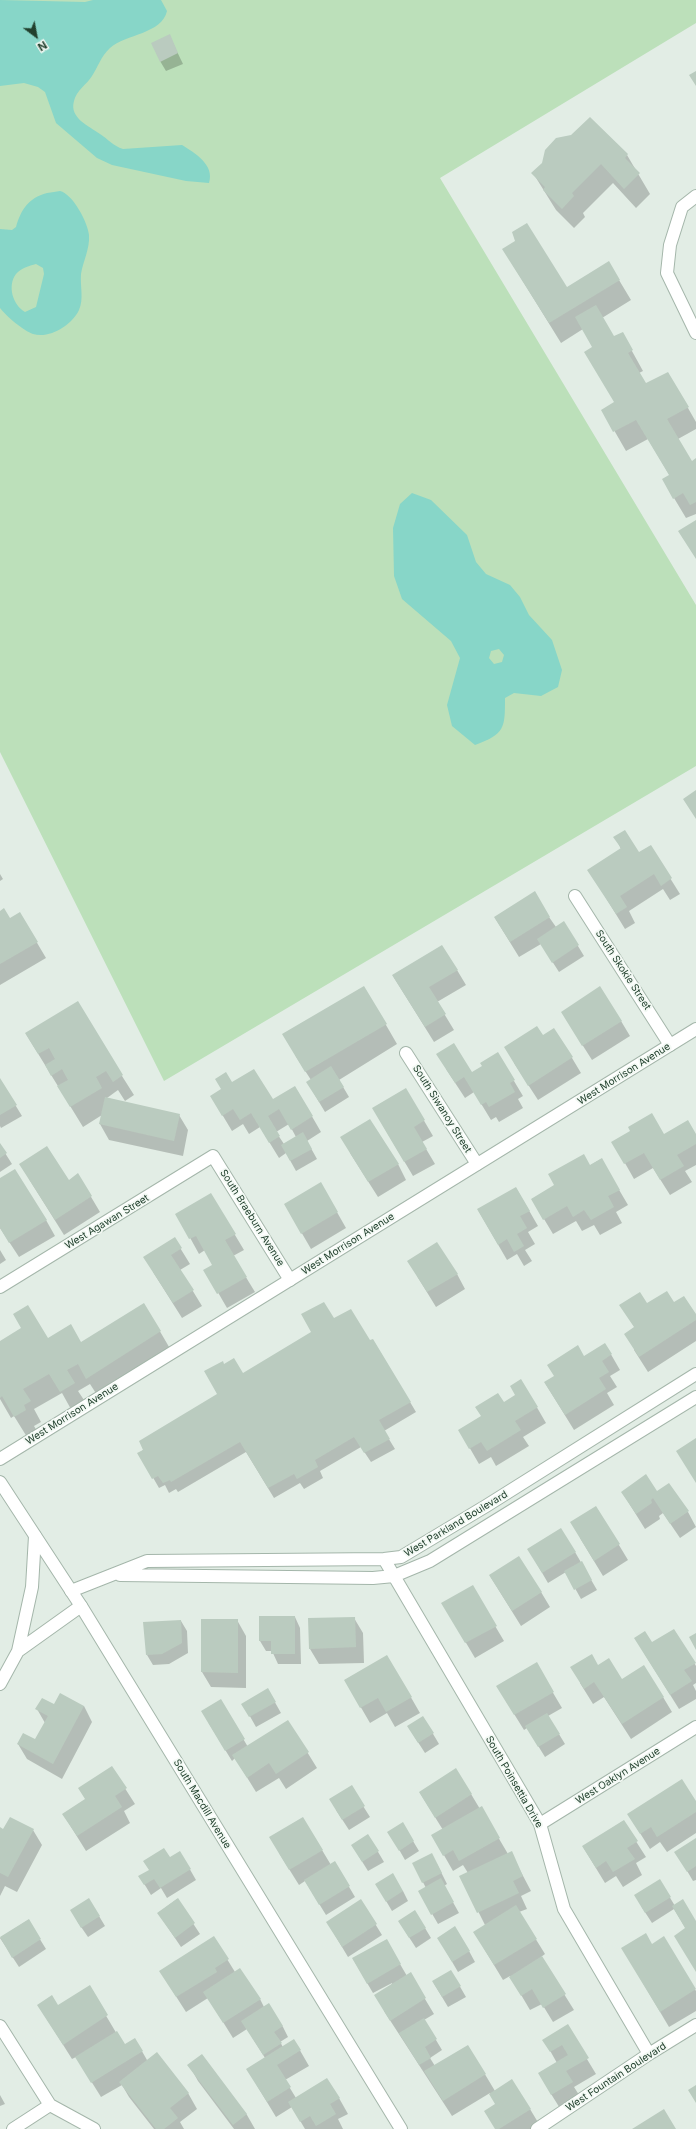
<!DOCTYPE html>
<html>
<head>
<meta charset="utf-8">
<style>
  body { margin:0 }
  #map { position:relative; width:696px; height:2129px; overflow:hidden; background:#e2ede5; font-family:Inter,sans-serif }
  canvas { display:block }
  .north { position:absolute; left:16px; top:16px; width:40px; height:40px; -webkit-text-stroke:3px #f3f9f4; paint-order:stroke; rotate:148deg; font-size:11px; font-weight:700; line-height:16px; text-align:center; color:#21402d }
  .north::after { content:''; display:block; margin:auto; width:14px; height:18px; background:#21402d; clip-path:polygon(50% 0,100% 100%,50% 72%,0 100%) }
</style>
</head>
<body>
<div id="map">
<canvas width="696" height="2129"></canvas>
<div class="north">N</div>
</div>
<script>
const context = document.querySelector('canvas').getContext('2d');
context.lineJoin = 'round';
function fillPath(path, color) { context.fillStyle = color; context.fill(path, 'evenodd'); }
function strokePath(path, color, width, dash) { context.strokeStyle = color; context.lineWidth = width; context.lineCap = dash ? 'butt' : 'round'; context.setLineDash(dash || []); context.stroke(path); }
function write(font, color, halo, rows, align = 'center') {
  context.font = font + ' Inter,sans-serif'; context.lineWidth = 3.5; context.setLineDash([]); context.textBaseline = 'middle'; context.strokeStyle = halo; context.fillStyle = color; for (const [text, x, y, turn = 0] of rows) {
    context.save(); context.translate(x, y); context.rotate((+turn || 0) * Math.PI / 180); context.textAlign = isNaN(turn) ? turn : align; if (halo) context.strokeText(text, 0, 0); context.fillText(text, 0, 0); context.restore();
  }
}
fillPath(new Path2D(`
  M0,0H696V23L440,178L696,605V766L164,1081L0,752Z`), '#bce0ba');
fillPath(new Path2D(`
  M0,0L85,2L93,0H161L167,11C162,34 126,34 110,48C101,56 98,67 92,76C87,84 76,91 74,101C69,118 89,126 100,134C108,139 113,146 123,149L182,145C195,153 215,165 209,183L186,181L112,165L97,158L56,123L45,92L38,87L24,83L0,86Z
  M60,191C73,194 88,223 89,235C90,249 83,261 81,274C80,286 84,299 79,310C72,325 50,339 33,334C24,331 6,316 0,308V229L12,230L16,227C21,210 28,198 47,193C52,192 56,192 60,191ZM36,264L43,268L44,274L36,307L25,312C13,305 7,286 16,274C21,268 29,266 36,264Z
  M412,493L431,500L467,535L476,562L486,574L510,585L520,597L529,615L552,640L562,670L558,687L541,696L514,693L505,698C505,728 505,734 475,745L452,726L447,705L460,658L451,641L402,599L394,576L393,528L400,504ZM499,649L504,655L502,662L494,664L489,658L491,651Z`), '#87d6c8');
fillPath(new Path2D(`
  M169,35L183,64L166,71L160,61Z
  M627,155L650,194L636,208L613,183L583,213L585,217L574,228L556,210L533,173Z
  M503,249L567,288L619,280L631,300L602,318L614,338L622,333L643,371L639,373L646,385L668,373L696,422V429L678,439L691,462L696,459V514L686,518L674,498L670,476L648,439L626,451L603,411L615,403L593,347L583,329L561,343Z
  M615,837L639,853L650,846L680,894L670,900L663,889L629,911L635,923L625,929L598,885L621,849Z
  M0,874L3,879L0,881Z
  M0,912L9,919L20,914L46,958L0,985Z
  M549,917L556,927L564,923L584,956L559,972L541,944L519,957L495,918Z
  M457,970L466,985L437,1002L454,1030L434,1042L393,976Z
  M364,987L397,1044L339,1080L349,1097L325,1112L313,1092L311,1080L295,1055Z
  M621,1021L630,1036L592,1060L571,1027Z
  M26,1034L122,1076L134,1095L125,1101L118,1090L107,1098L179,1115L188,1130L183,1156L109,1140L100,1124L102,1115L83,1127Z
  M543,1037L572,1058L581,1073L538,1100L514,1063Z
  M446,1069L514,1081L523,1096L518,1099L523,1108L499,1122L496,1117L491,1120L474,1092L465,1098Z
  M0,1080L22,1116L1,1128L0,1126Z
  M232,1084L272,1101L295,1087L321,1132L307,1141L317,1159L296,1171L286,1153L279,1158L260,1127L249,1134L243,1124L232,1131L220,1111ZM289,1124L296,1137L284,1144L276,1132Z
  M406,1090L433,1136L422,1142L435,1164L413,1176L382,1124Z
  M664,1135L696,1136V1165L685,1171L692,1182L670,1195L653,1168L634,1179L613,1142Z
  M0,1145L12,1164L0,1172Z
  M350,1153L398,1164L406,1180L378,1197Z
  M601,1159L628,1205L616,1212L622,1223L600,1235L594,1225L582,1231L576,1221L553,1234L532,1199Z
  M78,1175L100,1212L64,1235L29,1179L68,1181Z
  M0,1179L46,1220L55,1236L19,1257L0,1228Z
  M321,1184L346,1228L311,1249L285,1204Z
  M516,1188L538,1226L528,1232L535,1244L525,1250L532,1261L524,1266L517,1254L507,1260L478,1210Z
  M211,1195L244,1250L233,1256L255,1292L227,1308L205,1270L214,1265L205,1250L199,1254L177,1214Z
  M174,1238L190,1264L180,1270L202,1306L182,1318L153,1272Z
  M0,1250L6,1260L0,1264Z
  M457,1274L465,1289L436,1307L417,1276Z
  M674,1303L696,1316V1341L648,1372L634,1350L635,1328L621,1305Z
  M144,1304L172,1352L99,1398L90,1384L78,1391L86,1403L72,1411L62,1393L34,1409L41,1422L34,1426L37,1431L27,1437L14,1416L11,1418L0,1399V1342L81,1343Z
  M334,1319L369,1342L373,1340L416,1412L384,1431L395,1449L371,1462L361,1447L320,1471L323,1478L304,1489L300,1483L274,1498L246,1452L178,1492L176,1489L169,1493L165,1485L159,1488L139,1453L218,1394L224,1365L242,1375Z
  M605,1344L620,1370L610,1376L617,1387L607,1393L614,1405L574,1430L545,1383Z
  M521,1380L546,1423L523,1437L529,1446L496,1466L491,1457L479,1464L468,1445L504,1404L517,1396Z
  M622,1492L657,1493L688,1512L696,1527L680,1538L663,1513L659,1516L660,1519L645,1529Z
  M596,1507L628,1560L603,1576L580,1538Z
  M575,1552L597,1590L581,1599L566,1572L548,1583L534,1559Z
  M490,1576L541,1592L550,1607L521,1626Z
  M472,1587L504,1641L475,1658L443,1604Z
  M260,1617H295L300,1628L301,1664H278L272,1651H266L260,1641Z
  M354,1618L363,1633L364,1663L319,1664L310,1649Z
  M237,1620L246,1636V1688L211,1687L202,1672Z
  M181,1621L187,1631L188,1653L169,1664L153,1665L147,1655Z
  M674,1630L696,1666V1683L693,1685L696,1691V1699L679,1709L644,1653L652,1644Z
  M387,1656L420,1713L395,1727L387,1713L370,1723L345,1680Z
  M536,1664L562,1708L548,1716L565,1744L545,1757L527,1728L524,1730L506,1701Z
  M598,1666L622,1680L663,1697L672,1712L631,1739L604,1697L593,1704L580,1683Z
  M268,1690L281,1713L256,1727L243,1704Z
  M220,1700L248,1747L288,1721L317,1768L286,1789L279,1778L256,1792L235,1758L232,1761L208,1722Z
  M54,1706H84L92,1722L62,1779L27,1759L18,1744L36,1741L45,1723L37,1709Z
  M423,1717L439,1744L425,1753L414,1736Z
  M112,1768L135,1804L124,1811L130,1823L86,1851L63,1814L86,1800Z
  M351,1787L370,1817L349,1830L336,1810Z
  M420,1793L471,1794L480,1809L481,1808L508,1854L511,1853L531,1891L521,1896L527,1909L519,1912L545,1954L541,1957L574,2010L553,2022L542,2004L530,2010L510,1976L503,1980L483,1947L485,1925L461,1877L468,1873L463,1865L453,1871L433,1836L443,1830Z
  M696,1802V1833L667,1852L660,1842L650,1849L628,1814Z
  M623,1821L646,1857L636,1863L642,1875L623,1887L616,1876L605,1883L583,1847Z
  M0,1828L4,1830H33L42,1845L17,1892L5,1886L0,1896Z
  M389,1832L413,1841L419,1851L405,1860Z
  M368,1835L384,1862L368,1871L358,1855Z
  M696,1839V1880L693,1881L676,1852Z
  M322,1850L331,1865L335,1863L355,1897L326,1915L305,1881L299,1885L279,1853Z
  M180,1852L196,1880L167,1898L161,1888L151,1895L140,1877Z
  M413,1863L437,1864L447,1884L444,1886L459,1913L438,1924L419,1891L426,1888Z
  M660,1881L675,1906L696,1923V1971L686,1929L674,1909L652,1923L641,1906Z
  M376,1884L403,1891L408,1901L392,1911Z
  M177,1899L200,1934L181,1947L158,1913Z
  M361,1901L382,1935L348,1957L333,1932Z
  M99,1916L105,1926L88,1937L77,1921Z
  M28,1920L46,1949L19,1967L0,1938Z
  M425,1928L431,1938L416,1948L405,1931Z
  M214,1938L235,1972L260,1999L264,2007L268,2005L283,2027L288,2037L280,2042L283,2047L294,2040L309,2066L285,2080L296,2098H339L348,2114L338,2119L343,2129H305L292,2107L276,2117L256,2084L265,2058L247,2029L233,2038L208,1998L186,2012L170,1987Z
  M664,1938L696,1991V2011L669,2027L631,1963Z
  M386,1940L407,1976L410,1974L434,2014L424,2020L442,2050L430,2058L435,2066L468,2046L495,2091L530,2109L539,2124L532,2129H496V2104L490,2093L452,2116L384,2011L392,1983L373,1993L353,1959Z
  M444,1948L469,1951L475,1962L458,1972Z
  M451,1971L466,1997L448,2007L433,1982Z
  M89,1987L124,2046L135,2039L147,2060L188,2093L197,2109L180,2122L184,2129H154L129,2097L122,2085L101,2097L76,2057L72,2059L38,2005L57,2007Z
  M567,2026L596,2074L574,2087L581,2098L561,2110L548,2089L557,2063L544,2040Z
  M202,2055L247,2115L255,2129H234L198,2081L189,2065Z
  M0,2095L5,2104L0,2106Z`), '#0003');
fillPath(new Path2D(`
  M170,34L178,53L160,62L151,43Z
  M696,71V86L689,75Z
  M590,117L628,154L625,158L640,173L624,189L601,164L572,193L574,196L562,209L543,190L545,187L531,173L542,163L545,150L556,138L571,135Z
  M527,223L567,287L609,261L620,280L549,323L502,249L515,241L512,232Z
  M596,305L614,336L623,332L633,350L628,353L646,383L668,372L689,407L667,419L692,461L696,458V502L690,505L683,493L673,499L662,479L669,475L636,420L613,432L601,410L614,402L584,352L592,347L575,317Z
  M696,520V559L678,531Z
  M696,790V819L683,799Z
  M625,830L639,852L651,845L672,878L661,886L654,874L620,896L627,907L616,914L587,870L621,848L613,837Z
  M535,891L550,917L510,942L494,917Z
  M4,908L10,918L20,912L38,942L0,964V911Z
  M564,921L579,945L552,963L537,939Z
  M442,945L458,970L429,987L446,1014L425,1027L392,975Z
  M364,986L387,1024L305,1072L282,1034Z
  M600,986L622,1021L582,1046L561,1012Z
  M78,1001L123,1075L113,1082L106,1071L96,1077L102,1088L70,1107L57,1086L68,1080L62,1069L51,1076L45,1065L55,1059L49,1048L38,1054L25,1033Z
  M537,1026L543,1035L554,1028L573,1057L528,1086L504,1047Z
  M454,1043L472,1072L482,1066L480,1063L498,1052L515,1080L510,1083L515,1092L489,1107L486,1102L481,1105L464,1077L455,1083L436,1054Z
  M331,1066L344,1087L319,1102L306,1082Z
  M254,1069L273,1099L295,1086L313,1116L291,1130L279,1109L268,1116L280,1136L269,1143L251,1113L240,1120L233,1109L222,1116L210,1096L221,1089L215,1079L226,1072L232,1082Z
  M0,1078L17,1105L0,1115Z
  M406,1088L425,1120L414,1127L427,1149L404,1162L372,1108Z
  M105,1097L180,1114L174,1141L99,1124Z
  M652,1113L664,1134L688,1120L696,1134V1144L677,1155L684,1166L660,1180L644,1153L624,1164L611,1142L630,1131L628,1127Z
  M370,1119L399,1164L368,1182L340,1137Z
  M303,1132L312,1149L290,1161L281,1145Z
  M0,1143L7,1153L0,1158Z
  M47,1146L69,1180L78,1173L92,1196L55,1220L19,1164Z
  M584,1154L590,1165L602,1158L620,1190L608,1196L614,1207L591,1220L584,1210L573,1217L567,1206L543,1220L531,1199L554,1185L548,1174Z
  M15,1169L47,1220L9,1243L0,1228V1178Z
  M321,1182L338,1212L301,1234L284,1204Z
  M516,1187L530,1211L520,1216L527,1228L517,1234L524,1246L514,1252L507,1239L498,1245L477,1209Z
  M211,1193L236,1234L225,1240L247,1277L217,1294L203,1270L212,1265L196,1236L189,1239L175,1214Z
  M175,1237L182,1248L171,1255L194,1290L173,1303L143,1257Z
  M437,1242L458,1274L427,1292L407,1261Z
  M667,1291L674,1302L684,1296L696,1314V1320L639,1357L624,1334L634,1327L619,1305L640,1292L647,1303Z
  M324,1302L334,1318L351,1309L370,1340L373,1339L411,1402L379,1420L390,1439L364,1453L354,1437L315,1460L318,1467L297,1479L294,1474L268,1488L240,1442L171,1482L170,1480L163,1483L158,1476L152,1479L137,1453L143,1450L139,1441L217,1394L204,1371L223,1361L224,1364L234,1358L243,1373L311,1332L301,1314Z
  M144,1303L161,1331L86,1379L78,1364L67,1370L75,1383L60,1392L49,1374L23,1389L31,1401L24,1405L26,1410L14,1417L2,1396L0,1398V1341L21,1328L13,1314L28,1305L48,1338L71,1324L81,1342Z
  M605,1343L612,1354L602,1361L609,1372L599,1378L606,1389L565,1415L544,1382L554,1376L547,1365L578,1345L584,1356Z
  M521,1379L538,1407L515,1421L521,1430L487,1451L481,1442L469,1449L458,1430L481,1416L475,1407L498,1393L504,1402L515,1395L510,1386Z
  M696,1438V1483L676,1451Z
  M646,1474L657,1491L669,1483L689,1511L670,1524L653,1498L651,1500L652,1503L636,1514L621,1492Z
  M596,1506L620,1544L594,1561L570,1522Z
  M561,1528L576,1552L542,1573L527,1549Z
  M519,1556L542,1592L512,1611L489,1575Z
  M582,1561L592,1580L574,1590L564,1571Z
  M473,1585L497,1626L465,1643L441,1603Z
  M259,1616H295V1654H271V1641H259Z
  M355,1617L356,1647L309,1649L308,1618Z
  M201,1619H238V1673L201,1672Z
  M181,1620L182,1643L162,1654L146,1655L143,1622Z
  M674,1629L696,1663L684,1670L692,1681L670,1695L634,1638L645,1631L652,1642Z
  M696,1633V1650L689,1637Z
  M592,1654L598,1665L609,1658L622,1679L644,1665L664,1697L622,1724L594,1682L584,1689L570,1667Z
  M387,1655L412,1697L386,1712L378,1698L360,1708L344,1680Z
  M537,1662L554,1692L514,1715L496,1686Z
  M268,1688L276,1702L249,1717L241,1704Z
  M60,1693L84,1706L53,1764L17,1744L23,1733L35,1739L48,1716L35,1709L42,1698L54,1704Z
  M221,1699L245,1739L225,1751L201,1711Z
  M547,1713L560,1734L538,1747L525,1726Z
  M423,1716L434,1733L418,1743L407,1726Z
  M288,1720L309,1752L276,1774L269,1763L247,1778L232,1755Z
  M112,1766L127,1788L115,1796L122,1807L77,1836L62,1814L85,1799L78,1788Z
  M456,1768L472,1794L435,1818L419,1792Z
  M682,1779L696,1801V1812L657,1837L651,1827L640,1834L627,1814Z
  M352,1785L365,1806L342,1820L329,1799Z
  M482,1806L500,1838L459,1861L453,1850L443,1856L431,1835Z
  M10,1817L34,1829L8,1877L0,1873V1827L3,1829Z
  M303,1817L323,1850L289,1870L269,1837Z
  M624,1820L638,1841L627,1848L635,1859L613,1872L606,1861L596,1868L582,1846Z
  M403,1822L414,1841L399,1851L387,1832Z
  M368,1834L379,1851L362,1862L351,1845Z
  M696,1838V1866L687,1872L674,1852Z
  M164,1848L170,1857L180,1851L191,1869L160,1888L154,1879L144,1885L138,1876L149,1870L143,1861Z
  M512,1851L523,1876L513,1881L519,1893L477,1913L459,1876Z
  M432,1853L442,1873L422,1883L412,1863Z
  M335,1861L350,1886L319,1905L304,1880Z
  M393,1873L403,1891L386,1902L375,1884Z
  M441,1878L454,1902L431,1915L418,1891Z
  M660,1879L671,1897L645,1913L634,1895Z
  M89,1898L100,1916L81,1928L70,1910Z
  M178,1898L195,1923L175,1938L157,1913Z
  M361,1899L377,1924L342,1947L326,1922Z
  M683,1899L696,1921V1972L674,1936L685,1928L672,1906Z
  M516,1905L537,1939L494,1965L473,1932Z
  M415,1910L426,1928L409,1938L398,1921Z
  M29,1919L41,1939L12,1958L0,1937Z
  M455,1926L470,1951L452,1962L437,1938Z
  M646,1933L652,1944L664,1936L696,1989L660,2012L621,1948Z
  M214,1936L229,1959L215,1968L217,1972L176,1997L159,1971Z
  M387,1939L401,1964L367,1984L352,1958Z
  M542,1956L566,1994L543,2008L532,1989L521,1996L509,1977Z
  M240,1968L261,1999L223,2023L203,1992Z
  M451,1970L461,1986L442,1997L432,1981Z
  M411,1972L426,1998L390,2021L374,1995Z
  M90,1985L108,2015L63,2045L37,2005L52,1995L58,2005Z
  M269,2003L283,2026L274,2032L282,2043L263,2055L241,2021Z
  M424,2018L437,2039L425,2047L431,2058L419,2065L399,2033Z
  M568,2024L589,2058L566,2071L573,2082L551,2095L538,2073L568,2055L562,2045L550,2052L542,2040Z
  M117,2031L125,2044L135,2038L143,2051L91,2083L75,2057Z
  M294,2039L301,2050L277,2065L291,2087L267,2102L246,2069Z
  M468,2045L486,2074L443,2101L424,2071Z
  M157,2052L189,2093L170,2108L178,2118L164,2129H156L119,2082Z
  M202,2054L247,2114L233,2125L187,2065Z
  M327,2078L340,2098L330,2104L336,2114L316,2126L310,2116L300,2122L288,2102Z
  M512,2079L531,2109L499,2129H495L484,2111L495,2104L489,2094Z
  M696,2085V2103L688,2090Z
  M664,2109L676,2129H632Z`), '#bacbbf');
const minor = new Path2D(`
  M696,196L682,207L670,245L667,273L696,333
  M575,896L670,1045
  M406,1053L477,1164
  M0,1287L213,1156L290,1280
  M384,1559L540,1824L564,1909L649,2054
  M120,1575L373,1578L394,1576L430,1561L696,1397
  M71,1591L147,1561L384,1559L401,1557L486,1506L696,1374
  M18,1651L32,1587L35,1536
  M0,1684L18,1651L81,1606
  M540,1824L696,1727
  M0,2026L50,2105L94,2129
  M13,2129L50,2105
  M537,2129L649,2054L696,2025`);
const tertiary = new Path2D(`
  M0,1459L696,1029
  M0,1482L81,1606L401,2129`);
strokePath(minor, '#a4b6aa', 14);
strokePath(tertiary, '#a4b6aa', 14);
strokePath(minor, '#fff', 12);
strokePath(tertiary, '#fff', 12);
write('10px', '#21402d', '#f3f9f4', [
  ["South Skokie Street",623,970,57],
  ["West Morrison Avenue",624,1074,-32],
  ["South Siwanoy Street",442,1109,58],
  ["South Braeburn Avenue",252,1218,58],
  ["West Agawan Street",107,1222,-31],
  ["West Morrison Avenue",348,1244,-32],
  ["West Morrison Avenue",72,1414,-32],
  ["West Parkland Boulevard",456,1524,-31],
  ["West Oaklyn Avenue",618,1776,-32],
  ["South Poinsettia Drive",514,1782,60],
  ["South Macdill Avenue",202,1804,59],
  ["West Fountain Boulevard",616,2077,-33]
]);
</script>
</body>
</html>
